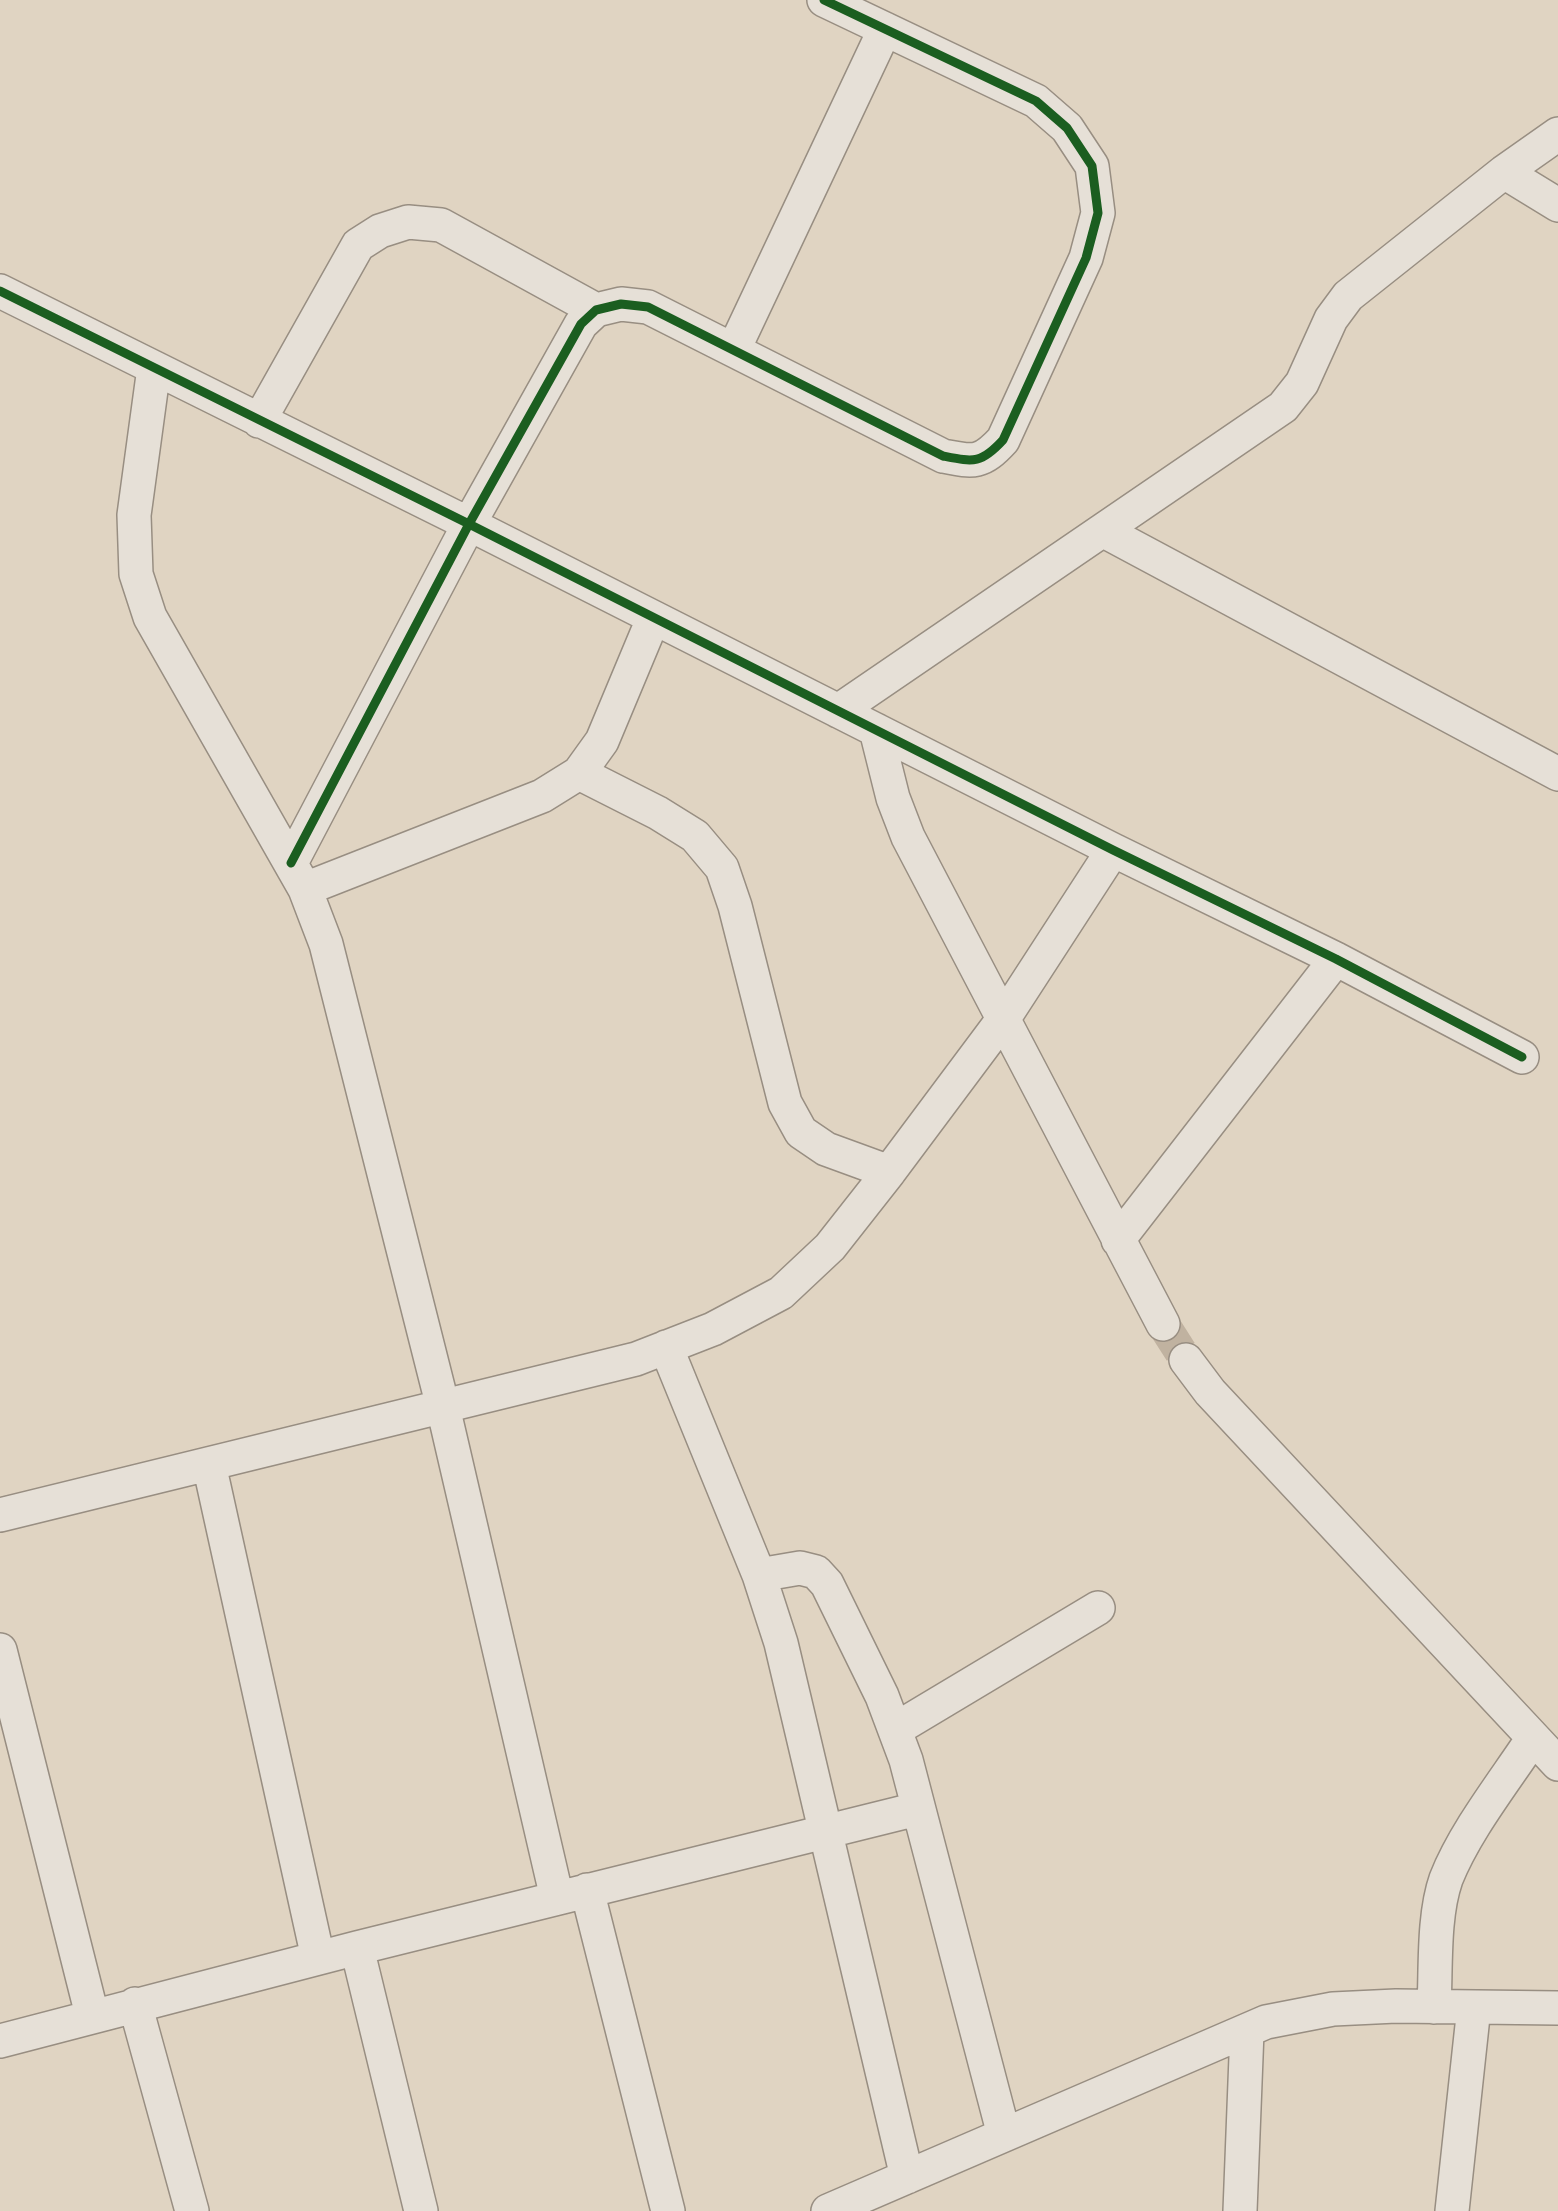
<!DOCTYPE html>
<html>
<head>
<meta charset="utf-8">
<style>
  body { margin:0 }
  canvas { display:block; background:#e0d4c2 }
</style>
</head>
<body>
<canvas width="1558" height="2211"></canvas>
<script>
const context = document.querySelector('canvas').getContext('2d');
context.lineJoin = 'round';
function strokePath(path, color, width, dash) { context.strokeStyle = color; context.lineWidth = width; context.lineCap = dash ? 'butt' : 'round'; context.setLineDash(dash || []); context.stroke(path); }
strokePath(new Path2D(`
  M1163,1324L1186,1360`), '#c0b2a0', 33, [33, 16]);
const minor = new Path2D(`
  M1504,172L1558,205
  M0,291L469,524L1113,850L1336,959L1522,1057
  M734,349L885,29
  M154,368L134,515L136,574L150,617L305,889L326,944L443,1407L557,1898
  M259,421L358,245L380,231L408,222L441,225L596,310
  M1104,531L1558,774
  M838,711L1283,407L1302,383L1331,319L1348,296L1504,172L1558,134
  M876,730L893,798L908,837L1163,1324
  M579,773L658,813L695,836L722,868L735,906L785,1103L801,1132L826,1149L889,1172
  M291,863L469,524L581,324L596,310L621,304L648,307L943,456C974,462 981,464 1003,440L1086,258L1098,213L1092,166L1067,128L1036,101L824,0
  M305,889L542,796L579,773L602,741L653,619
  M1118,1240L1336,959
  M666,1347L759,1575L781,1643L907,2177
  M1186,1360L1210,1392L1558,1764
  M209,1464L318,1958
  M0,1515L636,1359L713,1329L781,1293L830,1247L889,1172L1004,1018L1113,850
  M759,1575L800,1568L816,1572L827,1584L882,1696L906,1760L1004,2135
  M0,1650L92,2015
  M896,1729L1098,1608
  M587,1890L668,2211
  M357,1948L421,2211
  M135,2004L192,2211
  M1434,2007C1436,1968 1433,1916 1446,1879C1465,1831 1504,1782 1533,1738
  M0,2041L357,1948L917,1809
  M828,2211L1266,2022L1333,2009L1396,2006L1558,2008
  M1240,2211L1247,2031
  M1452,2211L1474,2007`);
strokePath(minor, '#988e82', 36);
strokePath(minor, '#e6e0d7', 33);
strokePath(new Path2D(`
  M0,291L469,524L1113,850L1336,959L1522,1057
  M291,863L469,524L581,324L596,310L621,304L648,307L943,456C974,462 981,464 1003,440L1086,258L1098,213L1092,166L1067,128L1036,101L824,0`), '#1b5e20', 9);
</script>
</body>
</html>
